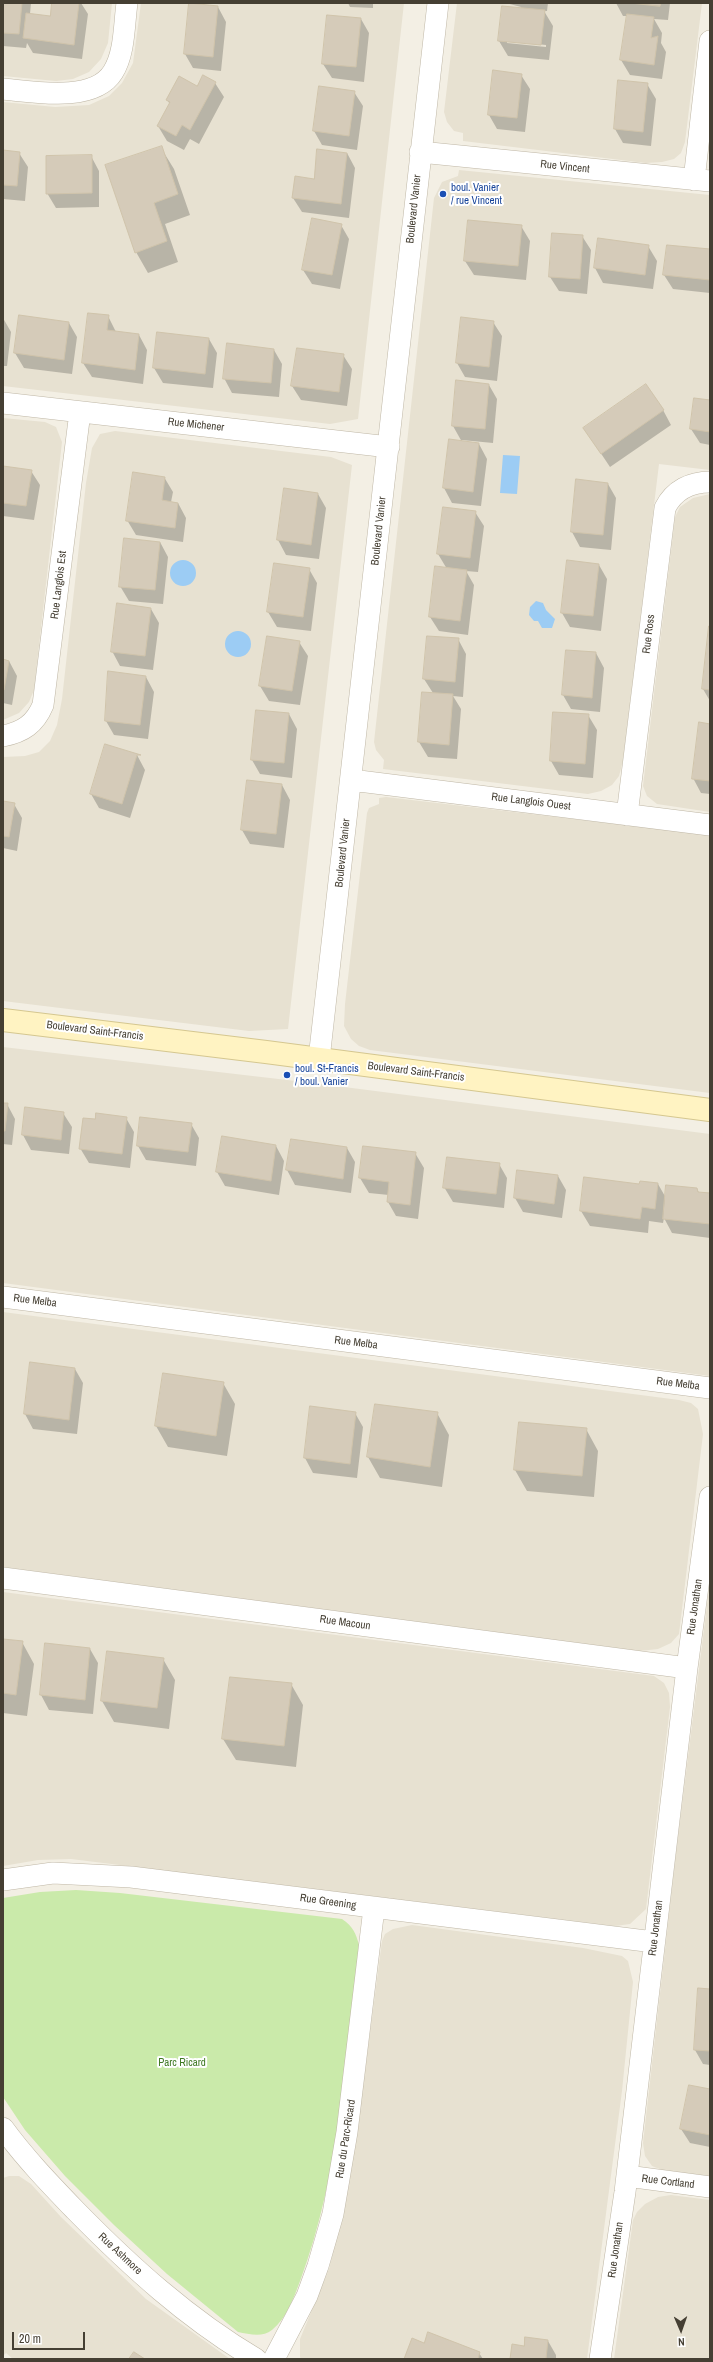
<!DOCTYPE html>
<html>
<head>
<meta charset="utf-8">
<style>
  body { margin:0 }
  #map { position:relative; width:713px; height:2362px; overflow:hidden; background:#f3efe4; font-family:"Archivo Narrow",sans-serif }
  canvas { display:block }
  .frame { position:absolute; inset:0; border:4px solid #453f33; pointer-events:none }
  .north { position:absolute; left:661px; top:2310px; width:40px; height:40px; -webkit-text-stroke:3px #fff; paint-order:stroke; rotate:178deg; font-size:11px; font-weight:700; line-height:16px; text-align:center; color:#453f33 }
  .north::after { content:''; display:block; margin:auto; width:14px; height:18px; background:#453f33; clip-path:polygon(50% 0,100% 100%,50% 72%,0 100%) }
  .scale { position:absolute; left:12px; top:2332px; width:73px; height:18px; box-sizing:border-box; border:2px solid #453f33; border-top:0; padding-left:5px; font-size:12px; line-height:14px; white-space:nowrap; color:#453f33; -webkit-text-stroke:3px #fff; paint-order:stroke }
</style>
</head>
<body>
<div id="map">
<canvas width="713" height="2362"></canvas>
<div class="frame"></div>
<div class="north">N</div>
<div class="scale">20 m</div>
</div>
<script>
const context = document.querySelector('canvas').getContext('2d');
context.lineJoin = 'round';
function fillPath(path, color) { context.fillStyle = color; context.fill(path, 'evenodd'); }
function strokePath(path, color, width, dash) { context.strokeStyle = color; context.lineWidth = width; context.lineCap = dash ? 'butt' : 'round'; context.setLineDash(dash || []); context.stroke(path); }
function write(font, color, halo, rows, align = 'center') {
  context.font = font + ' "Archivo Narrow",sans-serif'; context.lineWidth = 4; context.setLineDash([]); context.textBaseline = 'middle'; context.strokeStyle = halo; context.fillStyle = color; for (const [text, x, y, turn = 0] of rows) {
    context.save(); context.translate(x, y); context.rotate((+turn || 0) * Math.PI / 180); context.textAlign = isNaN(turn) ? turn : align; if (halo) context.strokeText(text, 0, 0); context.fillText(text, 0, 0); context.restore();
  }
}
fillPath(new Path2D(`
  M3,3H112L108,43L101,59L89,72L73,79L56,81L3,76Z
  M141,3H404L358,419L330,424L3,386V102L55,107L89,105L109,96L122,83L133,63Z
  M457,3H702L685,142L681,153L674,159L662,162L646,163L463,141V133L454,131L447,122L444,112Z
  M459,170L710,195V470L659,464L623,761L619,776L612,785L601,791L588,794L383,769L384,760L376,750L374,742L434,198L442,182L458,176Z
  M3,418L45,422L56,427L62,442L34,690L29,702L19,713L3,720Z
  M115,431L331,457L352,465L288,1029L249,1031L3,1001V757L25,756L39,752L50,741L57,725L62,699L86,483L92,448L100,434Z
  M710,494V812L657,804L647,796L643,786L675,517L680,507L693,498Z
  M386,797L710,835V1093L370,1050L359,1046L351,1039L344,1026L345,1004L367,813L369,808L379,804V798Z
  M3,1047L313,1083L710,1134V1376L3,1283Z
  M3,1312L679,1400L691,1403L698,1409L703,1434L679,1634L671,1643L658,1649L640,1651L3,1567Z
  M710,1581V2176L662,2170L652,2166L645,2156L643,2143L676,1853Z
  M3,1592L654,1676L664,1683L669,1693L670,1707L646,1909L630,1924L615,1926L71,1859L38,1860L3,1866Z
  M412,1925L583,1948L622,1956L628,1961L633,1982L622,2091L587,2359H301L300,2357V2339L329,2269L346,2198L360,2109L382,1941L385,1934L393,1929Z
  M9,2176H19L31,2184L61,2217L146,2299L230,2359H13L6,2353L3,2356V2178Z
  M671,2195L710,2200V2359H614L633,2220L637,2212L645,2204L658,2197Z`), '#e7e1d1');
fillPath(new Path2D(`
  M76,1890L120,1893L342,1919C353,1926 356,1934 359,1945C346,2057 340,2174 300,2281C294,2297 287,2318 272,2330C262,2338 249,2334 238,2332L167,2274L114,2225L65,2176L25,2130L3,2097V1898L40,1892Z`), '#caeaaa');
fillPath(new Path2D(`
  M503,455L520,456L517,494L500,493Z
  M170 573a13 13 0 1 1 26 0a13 13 0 1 1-26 0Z
  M536,601L543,603L546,610L555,619L552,628H542L538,621H534L529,615L530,607Z
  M225 644a13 13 0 1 1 26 0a13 13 0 1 1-26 0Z`), '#9cccf4');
fillPath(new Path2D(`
  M3,3H31L30,14L51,17L53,3H50H81L88,14L82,59L33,53L27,43L26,48L3,46Z
  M348,3H373V8L350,7Z
  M506,3H548L547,11H544L553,26L549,60L508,56L499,41L521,7ZM507,41L546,45V47L507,43Z
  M616,3H670L668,20L654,19L662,33L661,43L666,52L662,79L630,75L621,60L628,16H623Z
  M218,7L226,22L221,71L193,68L185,54Z
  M361,19L369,33L364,82L332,78L323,64Z
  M521,75L530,89L525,132L497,129L489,115Z
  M215,83L224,97L199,144L190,139L184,150L167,141L158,126L170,104L167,100Z
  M647,84L656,99L651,146L623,143L615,129Z
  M354,92L363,106L357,150L322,145L314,131Z
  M161,148L174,169L190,215L165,224L178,262L148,273L136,252Z
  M3,151L19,153L28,167L25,201L3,199Z
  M347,153L355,168L349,218L302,212L293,198Z
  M91,156L99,171V207L56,208L47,193Z
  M341,225L349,239L340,289L312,284L303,270Z
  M521,226L530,241L526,280L474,275L465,261Z
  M582,236L591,250L587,294L559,291L550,277Z
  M648,246L657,261L653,289L603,283L595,268Z
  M710,250V293L673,289L664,275Z
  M108,316L116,332L139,335L147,350L143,384L92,377L83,363Z
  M3,318L11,332L7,366H3Z
  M493,322L502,336L497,381L465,377L457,363Z
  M69,323L77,337L72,374L24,368L15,353Z
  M158,333L209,339L217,353L213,388L163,383L154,368Z
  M274,350L282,364L279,397L232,393L224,378Z
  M343,355L352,369L347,406L301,400L292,386Z
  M489,385L497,399L493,443L462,440V442L453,426Z
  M710,401V445L700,443L691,429Z
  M663,410L671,425L610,467L584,428Z
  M449,440L479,444L487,459L481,506L452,503L444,488Z
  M3,467L31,471L40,485L34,520L3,516Z
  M164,477L173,492L171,502L178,503L186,518L183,542L136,535L127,520Z
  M576,480L608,484L616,498L611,550L580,547L572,532Z
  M318,494L326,508L319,559L286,555L278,540Z
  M475,512L484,526L478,572L466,571L474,585L468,635L439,631L430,617L447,569L438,554Z
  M160,542L168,557L163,604L129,601L120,586Z
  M275,564L309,569L317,583L311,631L277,627L268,612Z
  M599,565L607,579L601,631L570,627L562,613Z
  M151,609L159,623L153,670L120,666L112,651Z
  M710,630V701L703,689Z
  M267,637L299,642L308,656L300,705L269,701L260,686Z
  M428,637L458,639L466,654L463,697L453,696L461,709L457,759L428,757L419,742L423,693H433L424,679Z
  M596,653L604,668L600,712L571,709L563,695Z
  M3,660L9,661L17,676L12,705L3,703Z
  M146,677L154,692L148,739L114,735L106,721Z
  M289,714L297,729L292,778L260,774L252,760Z
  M588,715L597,730L593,778L559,775L551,761Z
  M710,725V794L701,793L693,778Z
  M137,755L145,770L130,818L99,808L91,794Z
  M282,785L290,800L284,848L250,844L242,830Z
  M3,802L14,804L22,818L17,851L3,848Z
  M3,1104H7L15,1119L12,1145L3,1144Z
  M26,1108L63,1113L72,1127L69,1154L31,1150L23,1135Z
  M126,1118L134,1132L130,1168L89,1163L80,1148L96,1120Z
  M191,1124L199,1138L196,1166L146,1160L138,1146Z
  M276,1146L284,1161L279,1195L225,1186L217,1172Z
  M347,1148L355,1162L351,1193L295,1185L287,1170Z
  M415,1153L424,1168L418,1219L396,1216L388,1202L389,1195L369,1193L360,1178Z
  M499,1164L507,1178L504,1208L453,1202L444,1187Z
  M558,1176L566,1190L562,1218L523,1212L515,1198Z
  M585,1178L640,1185L658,1184L666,1198L697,1189L699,1193L710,1194V1238L672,1233L664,1218L663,1223L649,1221L648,1233L590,1226L581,1211Z
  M75,1369L83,1383L77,1434L33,1429L25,1414Z
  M164,1374L223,1383L235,1404L227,1456L168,1447L156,1426Z
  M376,1405L437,1413L449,1435L442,1487L380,1478L368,1457Z
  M355,1413L363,1427L357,1478L313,1473L305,1458Z
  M586,1429L598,1451L594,1497L527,1491L515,1470Z
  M3,1640L22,1642L34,1664L27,1716L3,1713Z
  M46,1644L90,1649L98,1663L93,1714L49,1710L41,1695Z
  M163,1659L175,1680L169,1729L114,1722L102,1701Z
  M291,1684L303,1705L296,1767L236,1760L223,1739Z
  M710,1990V2065L703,2064L695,2050Z
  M710,2090V2147L690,2143L681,2129Z
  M548,2341L556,2355V2359H511L525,2347Z
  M424,2344L479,2353L483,2359H405Z`), '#0003');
const building = new Path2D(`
  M3,3H22L19,34L3,33Z
  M52,3H79L74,45L23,38L26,13L50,16Z
  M189,3L218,6L213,57L184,54Z
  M631,3H661L660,6Z
  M502,6L545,10L541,45L498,41Z
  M627,14L654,17L651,38L658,36L654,65L620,60Z
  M327,15L361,18L356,67L322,64Z
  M493,70L522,74L517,118L488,115Z
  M203,75L216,82L190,130L182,125L176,136L157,126L170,102L166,100L179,76L197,86Z
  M618,80L648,83L643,132L614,129Z
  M319,86L355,91L349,136L313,131Z
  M162,146L178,194L154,203L167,241L135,253L105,165Z
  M317,149L347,153L341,204L292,198L295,176L314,179Z
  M3,150L20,152L17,186L3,185Z
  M92,155V193L46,194V156Z
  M312,218L342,224L332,275L302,270Z
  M468,220L522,225L518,266L464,261Z
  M552,233L583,235L580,279L549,277Z
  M598,238L649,245L645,275L594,268Z
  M667,245L710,249V280L663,275Z
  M88,313L109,315L107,330L139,334L135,370L82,363Z
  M19,315L69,322L64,360L14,353Z
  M461,317L494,321L489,367L456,363Z
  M157,332L209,338L205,374L153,368Z
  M227,343L274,349L271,383L223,379Z
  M297,348L344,354L339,392L291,386Z
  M456,380L489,384L485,429L452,426Z
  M646,384L664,410L601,454L583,428Z
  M694,398L710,400V432L690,429Z
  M449,439L479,443L473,492L443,488Z
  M3,466L32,470L26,506L3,503Z
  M133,472L165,477L162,500L178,503L175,528L126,521Z
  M576,479L608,483L603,535L571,532Z
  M284,488L318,493L311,545L277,540Z
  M443,507L476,511L470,558L437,554Z
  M124,538L160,542L155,590L119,587Z
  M567,560L599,564L593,616L561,613Z
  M274,563L310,568L303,617L267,612Z
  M435,566L467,570L460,621L429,617Z
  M117,603L151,608L145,656L111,652Z
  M709,626H710V690L702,689Z
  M267,636L300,641L292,691L259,686Z
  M427,636L459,638L455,682L423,679Z
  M566,650L596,652L592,698L562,695Z
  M3,659L9,661L4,690H3Z
  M108,671L146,676L140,725L105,721Z
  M422,692L453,694L449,745L418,742Z
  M256,710L289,713L284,763L251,760Z
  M553,712L589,714L585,764L550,761Z
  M699,722L710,724V781L692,779Z
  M105,744L141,755H137L122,804L90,794Z
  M247,780L282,784L276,834L241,830Z
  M3,801L15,803L9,837L3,836Z
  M3,1103H8L5,1131H3Z
  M25,1107L64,1112L61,1140L22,1135Z
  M96,1113L127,1117L122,1154L79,1149L83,1118L95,1119Z
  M140,1117L192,1123L188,1152L137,1146Z
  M222,1136L276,1145L271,1181L216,1172Z
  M291,1139L347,1147L343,1179L286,1170Z
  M363,1146L416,1152L410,1205L387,1202L389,1182L359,1178Z
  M447,1157L500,1163L496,1194L443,1188Z
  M517,1170L558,1175L554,1204L514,1198Z
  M584,1177L639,1184L640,1181L658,1183L655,1209L642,1207L640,1219L580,1211Z
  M666,1185L697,1188L698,1192L710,1193V1224L663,1219Z
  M30,1362L75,1368L69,1420L24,1414Z
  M163,1373L224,1382L216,1436L155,1426Z
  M375,1404L438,1412L430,1467L367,1457Z
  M310,1406L356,1412L350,1464L304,1458Z
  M519,1422L587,1428L582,1476L514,1470Z
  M3,1639L23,1641L16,1695L3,1693Z
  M45,1643L90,1648L85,1700L40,1695Z
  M107,1651L164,1658L157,1708L101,1701Z
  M230,1677L292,1683L284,1746L222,1739Z
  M698,1988L710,1989V2051L694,2050Z
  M689,2085L710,2089V2135L680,2129Z
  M428,2332L480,2352L478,2359H404L412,2338L424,2343Z
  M525,2337L548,2340L546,2359H510L512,2344L524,2346Z
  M134,2352L145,2359H129Z`);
fillPath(building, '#d5cbb9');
strokePath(building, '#d0c4ab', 1);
const street = new Path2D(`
  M3,89C34,92 94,103 113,72C125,53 124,24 127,3
  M420,152L710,181
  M694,180L710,41
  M3,403L389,447
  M3,736C23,732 35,724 43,705L80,412
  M351,780L710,825
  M627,815L665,508C674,490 691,482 710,482
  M319,1059L438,3
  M3,1297L710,1388
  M3,1578L687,1668
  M3,1880L53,1873L131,1877L654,1942
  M3,2128C24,2157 50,2184 75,2210C130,2266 188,2319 256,2359
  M627,2176L710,2187
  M274,2359L307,2296L318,2266L333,2214L347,2132L374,1908
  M600,2359L625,2192L687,1668L710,1497`);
const secondary = new Path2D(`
  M3,1020L266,1052L710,1110`);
strokePath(street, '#bfb7a6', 22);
strokePath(secondary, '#d5c790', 24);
strokePath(street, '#fff', 21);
strokePath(secondary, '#fff3c2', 22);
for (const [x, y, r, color] of [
  [443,194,4,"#1a4fb4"],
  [287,1075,4,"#1a4fb4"]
]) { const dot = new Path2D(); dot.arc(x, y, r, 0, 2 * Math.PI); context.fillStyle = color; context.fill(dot); strokePath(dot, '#fff', 1.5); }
write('11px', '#453f33', '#fff', [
  ["Rue Vincent",565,167,6],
  ["Boulevard Vanier",414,209,-84],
  ["Rue Michener",196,425,6],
  ["Boulevard Vanier",379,531,-84],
  ["Rue Langlois Est",59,585,-83],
  ["Rue Ross",649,634,-83],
  ["Rue Langlois Ouest",531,802,7],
  ["Boulevard Vanier",343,853,-84],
  ["Boulevard Saint-Francis",95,1031,7],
  ["Boulevard Saint-Francis",416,1072,7],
  ["Rue Melba",35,1301,7],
  ["Rue Melba",356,1343,7],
  ["Rue Melba",678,1384,7],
  ["Rue Jonathan",695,1607,-82],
  ["Rue Macoun",345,1623,8],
  ["Rue Greening",328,1902,8],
  ["Rue Jonathan",656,1928,-83],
  ["Rue du Parc-Ricard",346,2139,-81],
  ["Rue Cortland",668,2182,7],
  ["Rue Jonathan",616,2250,-82],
  ["Rue Ashmore",120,2254,43]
]);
write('11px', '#164399', '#fff', [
  ["boul. Vanier",451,188],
  ["/ rue Vincent",451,201],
  ["boul. St-Francis",295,1069],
  ["/ boul. Vanier",295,1082]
], 'left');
write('11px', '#407a24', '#fff', [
  ["Parc Ricard",182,2063]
]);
</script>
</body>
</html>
